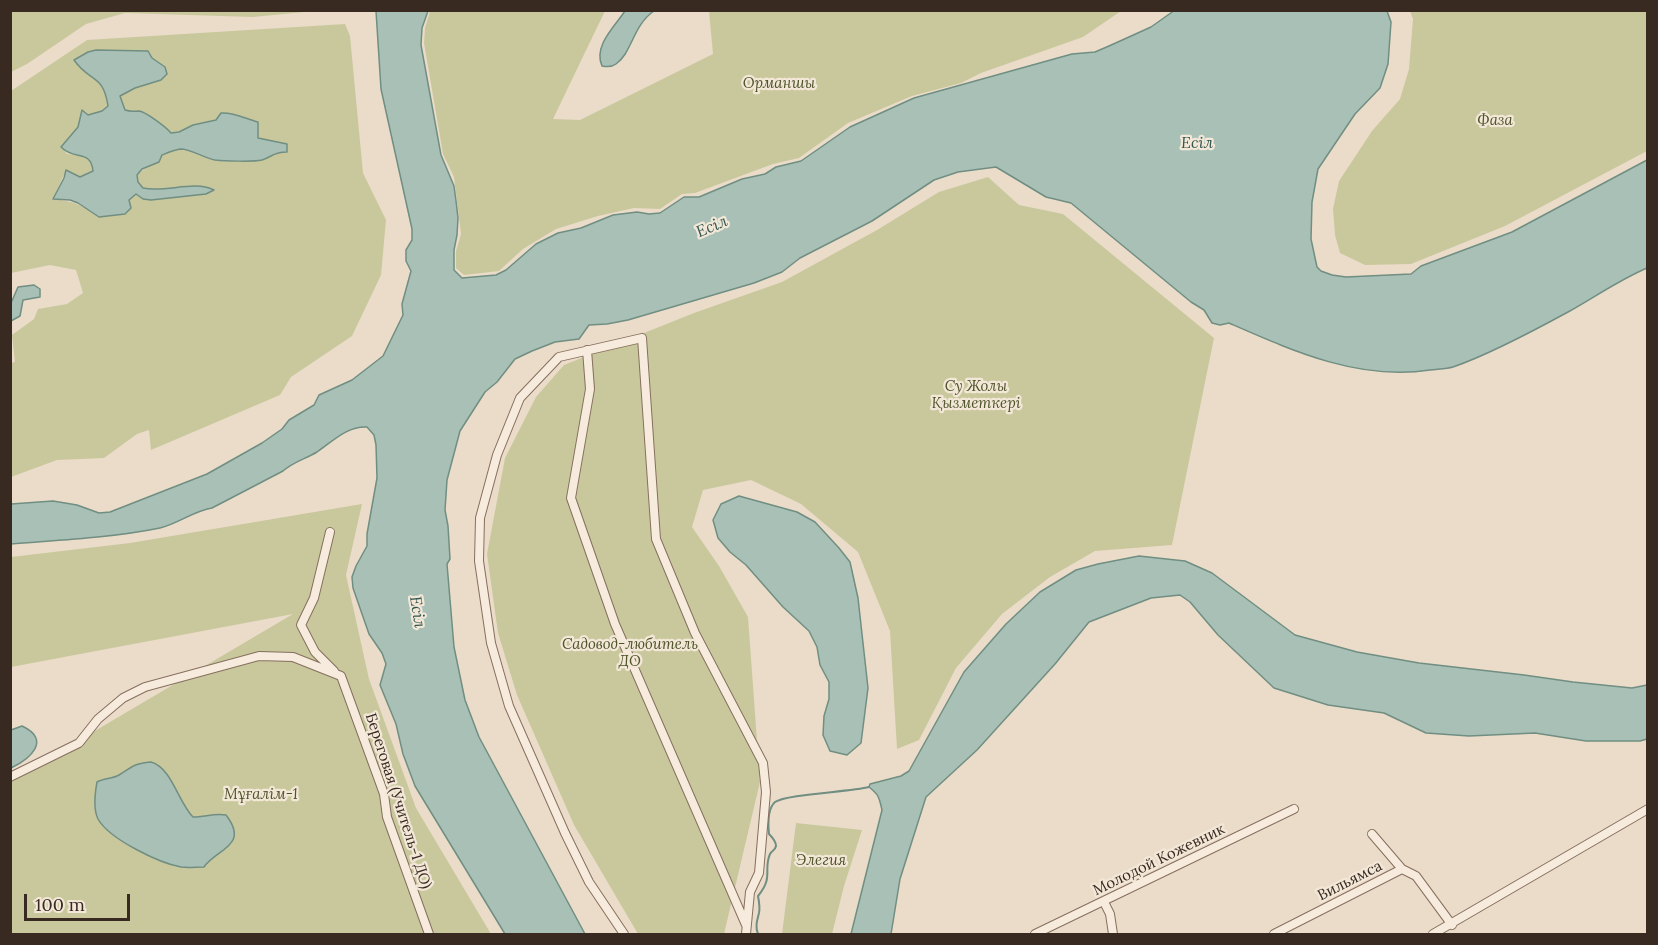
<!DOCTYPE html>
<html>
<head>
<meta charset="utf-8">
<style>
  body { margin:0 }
  #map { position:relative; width:1658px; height:945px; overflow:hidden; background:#ebdcc9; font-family:Lora,serif }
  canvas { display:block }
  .frame { position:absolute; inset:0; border:12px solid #382921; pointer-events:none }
  .scale { position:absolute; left:24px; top:894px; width:106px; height:27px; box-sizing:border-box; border:3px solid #382921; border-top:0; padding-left:8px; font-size:18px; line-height:21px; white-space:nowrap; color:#382921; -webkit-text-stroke:4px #f3e8d8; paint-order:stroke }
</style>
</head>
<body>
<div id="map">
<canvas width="1658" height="945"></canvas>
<div class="frame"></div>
<div class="scale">100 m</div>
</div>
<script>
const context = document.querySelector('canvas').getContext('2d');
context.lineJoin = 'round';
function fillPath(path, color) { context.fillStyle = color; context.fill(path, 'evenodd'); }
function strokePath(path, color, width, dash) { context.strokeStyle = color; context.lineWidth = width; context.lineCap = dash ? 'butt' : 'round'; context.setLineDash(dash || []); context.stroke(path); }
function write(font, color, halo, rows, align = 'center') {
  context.font = font + ' Lora,serif'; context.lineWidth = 4.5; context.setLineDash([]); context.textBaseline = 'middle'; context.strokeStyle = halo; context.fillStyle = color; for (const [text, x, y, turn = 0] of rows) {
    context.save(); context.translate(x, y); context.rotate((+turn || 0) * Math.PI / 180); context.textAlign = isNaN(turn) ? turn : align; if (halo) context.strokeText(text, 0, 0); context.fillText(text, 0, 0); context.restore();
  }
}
fillPath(new Path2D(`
  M11,10H315V11L253,17L125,13L86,24L27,64L11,72Z
  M430,11H605L553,119L580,120L713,54L709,11H1121L1083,37L981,73L961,83L912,96L848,123L799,158L773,164L695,193L682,194L660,209L634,208L598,216L556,229L523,249L499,271L464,275L456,268V251L461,234L454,177L443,154L424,43L425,28Z
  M1410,11H1647V151L1505,226L1411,264L1365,265L1340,253L1335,235L1333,209L1339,181L1372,131L1400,99L1409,69L1413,19Z
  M345,24L350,36L363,173L386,220L381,275L352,336L291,377L280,395L151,450L149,430L137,434L104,458L57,460L11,477L10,363L15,362L12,335L34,319L38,309L67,304L83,293L76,270L50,265L11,273V91L87,40ZM96,50L148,51L152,58L165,67L161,80L135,88L120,96L125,110C131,112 133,111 139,111C146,112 165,127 171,133L179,132L193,125L237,115L243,119L258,122V138L287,144V152C273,152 266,161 252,161C240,161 226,162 215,160C196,157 181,142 161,155C157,157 155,162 152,165C146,169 141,170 136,175L138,182L143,188L160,190L206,186L143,199L136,194L129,200L99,217C80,204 76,202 53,199L66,170L80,177L94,171C92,156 81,156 67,154L62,147L78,127L82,111L88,115L102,111L108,106C103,72 90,84 75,59Z
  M988,177L1019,205L1063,214L1214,338L1172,545L1095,551L1050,577L1002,614L956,668L919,740L897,749L890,631L858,552L801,504L751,480L703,490L692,527L719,566L748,617L760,782L724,934H638L574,825L517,695L498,633L487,554L505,458L536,397L564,365L694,313L782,282L877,230L939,192Z
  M362,504L346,575L369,679L416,808L491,934H11L10,781L293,614L11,667V557L130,543Z
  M796,823L862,830L844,886L832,934H782Z`), '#c9c89d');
const water = new Path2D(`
  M376,11H428L422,28L421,45L441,155L454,186L456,201L458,218L457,235L454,250V270L462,278L496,275L506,270L536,244L558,233L581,228L613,215L637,212L649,214L660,213L684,197H699L742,179L765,174L776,167L801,161L850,127L914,98L1072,54L1095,52L1109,46L1151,27L1175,10L1387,11L1391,22L1388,64L1380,88L1355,114L1318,169L1312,202L1311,239L1317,267L1321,271L1332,275L1346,277L1411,274L1421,266L1512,232L1647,160V268C1619,280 1595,297 1568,312C1535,330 1488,355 1453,367C1446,369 1437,369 1430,370C1359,381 1293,351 1229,323L1220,325L1212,323L1204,310L1191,302L1071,203L1046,197L996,167L958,172L934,180L872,221L800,258L782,272L754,283L628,320L607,324L589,325L579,339L555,342L532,351L515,359L497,382L485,392L460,431L447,480L445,510L448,526L450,559L447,564L454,647L465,700L479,737L585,934H505L415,786L403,754L396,724L380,685L386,664L382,653L369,634L353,588L352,577L356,566L367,546V534L377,478L376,445L374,435L367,427C347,426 333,441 317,452C305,459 293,462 283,471L212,508C193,511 178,524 160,528C110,538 61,540 11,544V504L53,501L77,505L99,513L110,512L207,474L262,443L282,429L289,420L314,405L319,395L352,380L383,356L403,315L402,304L411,271L406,261V250L412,240V229L381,89Z
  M625,11H654C633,25 632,53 616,64C612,67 607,67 602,66C593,46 615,26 625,11Z
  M96,50L148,51L152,58L165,67L167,74L161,80L135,88L120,96L125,110C131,112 133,111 139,111C146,112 166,127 171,133L179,132L193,125L216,120L221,113C234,112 246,119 258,122V138L287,144V152C273,152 272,157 262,160C253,162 224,161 215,160C203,158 192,149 180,149C174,150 167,153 162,155L159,162L142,169L137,175L138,182L143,188C166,193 193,180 214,190L206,194L151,200L143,199L136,194L129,200L131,208L125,214L99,217L78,203L70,200L53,199L64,178L66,170L80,177L93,171C91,149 74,161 61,147L78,127L82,110L88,115L102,111L108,106C103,73 90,83 74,60L88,52Z
  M34,285L40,289V297L23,300L20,316L11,321V303L18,287Z
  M739,496L797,512L815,522L839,548L850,562L858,598L868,688L861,743L847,755L830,751L823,735L824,716L829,699V682L820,665L817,647L809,631L783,607L746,565L730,552L718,538L713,520L721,504Z
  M1139,556L1185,561L1212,573L1295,635L1357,652L1419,663L1524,675L1573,682L1632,688L1647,685V739L1640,741H1586L1535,733L1469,736L1426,733L1384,713L1328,705L1274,688L1218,635L1190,602L1180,595L1151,598L1089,622L1055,664L977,750L926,797L900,879L891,934H851L882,810C879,797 879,795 869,787L870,784L901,776L909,771L964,672L1006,624L1040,592L1076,570L1098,564Z
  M22,726C52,740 30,759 11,768V730Z
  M151,762C172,768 178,802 193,817C205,817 214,813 226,815C250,846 216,849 204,867C196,867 188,868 181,867C159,863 109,839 98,819C93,809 95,793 97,782C104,778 112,779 119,775C134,766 132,764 151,762Z`);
fillPath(water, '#a9c0b6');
strokePath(water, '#708e82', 1.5);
strokePath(new Path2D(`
  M758,934C755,927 757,921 759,913C760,908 759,901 758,896C774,877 763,870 770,854C772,850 775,851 776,846C776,841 772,837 769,834C768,824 767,809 775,802C786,794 850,792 869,787`), '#708e82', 2);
const minor = new Path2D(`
  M587,350L590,389L571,498L615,624L746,925
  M330,532L314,598L301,625L315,652L334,671
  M10,777L79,743L98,719L123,698L145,687L259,656L293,657L341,676L384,794L387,817L429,934
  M1372,834L1402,869
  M1104,902L1110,914L1113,934
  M624,934L589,882L565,833L509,706L491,643L479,561L480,518L497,455L520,398L559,357L642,338L656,539L695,633L763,763L766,792L759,873L750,892L746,934
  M1035,934L1294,809
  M1274,934L1402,869L1416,876L1452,925
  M1433,934L1648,809`);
strokePath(minor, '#866f5f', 10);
strokePath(minor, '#f6ebdc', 8);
write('italic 15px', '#4e532a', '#f3e8d8', [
  ["Орманшы",779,84],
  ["Фаза",1495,121],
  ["Су Жолы",976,387],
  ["Қызметкері",976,404],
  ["Садовод-любитель",630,645],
  ["ДО",630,662],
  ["Мұғалім-1",261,795],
  ["Элегия",821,861]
]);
write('15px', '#382921', '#f3e8d8', [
  ["Береговая (Учитель-1 ДО)",398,801,72],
  ["Молодой Кожевник",1159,860,-26],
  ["Вильямса",1350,881,-27]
]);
write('italic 16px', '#32564f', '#f3e8d8', [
  ["Есіл",1197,143],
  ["Есіл",712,227,-23],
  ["Есіл",417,612,81]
]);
</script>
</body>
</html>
